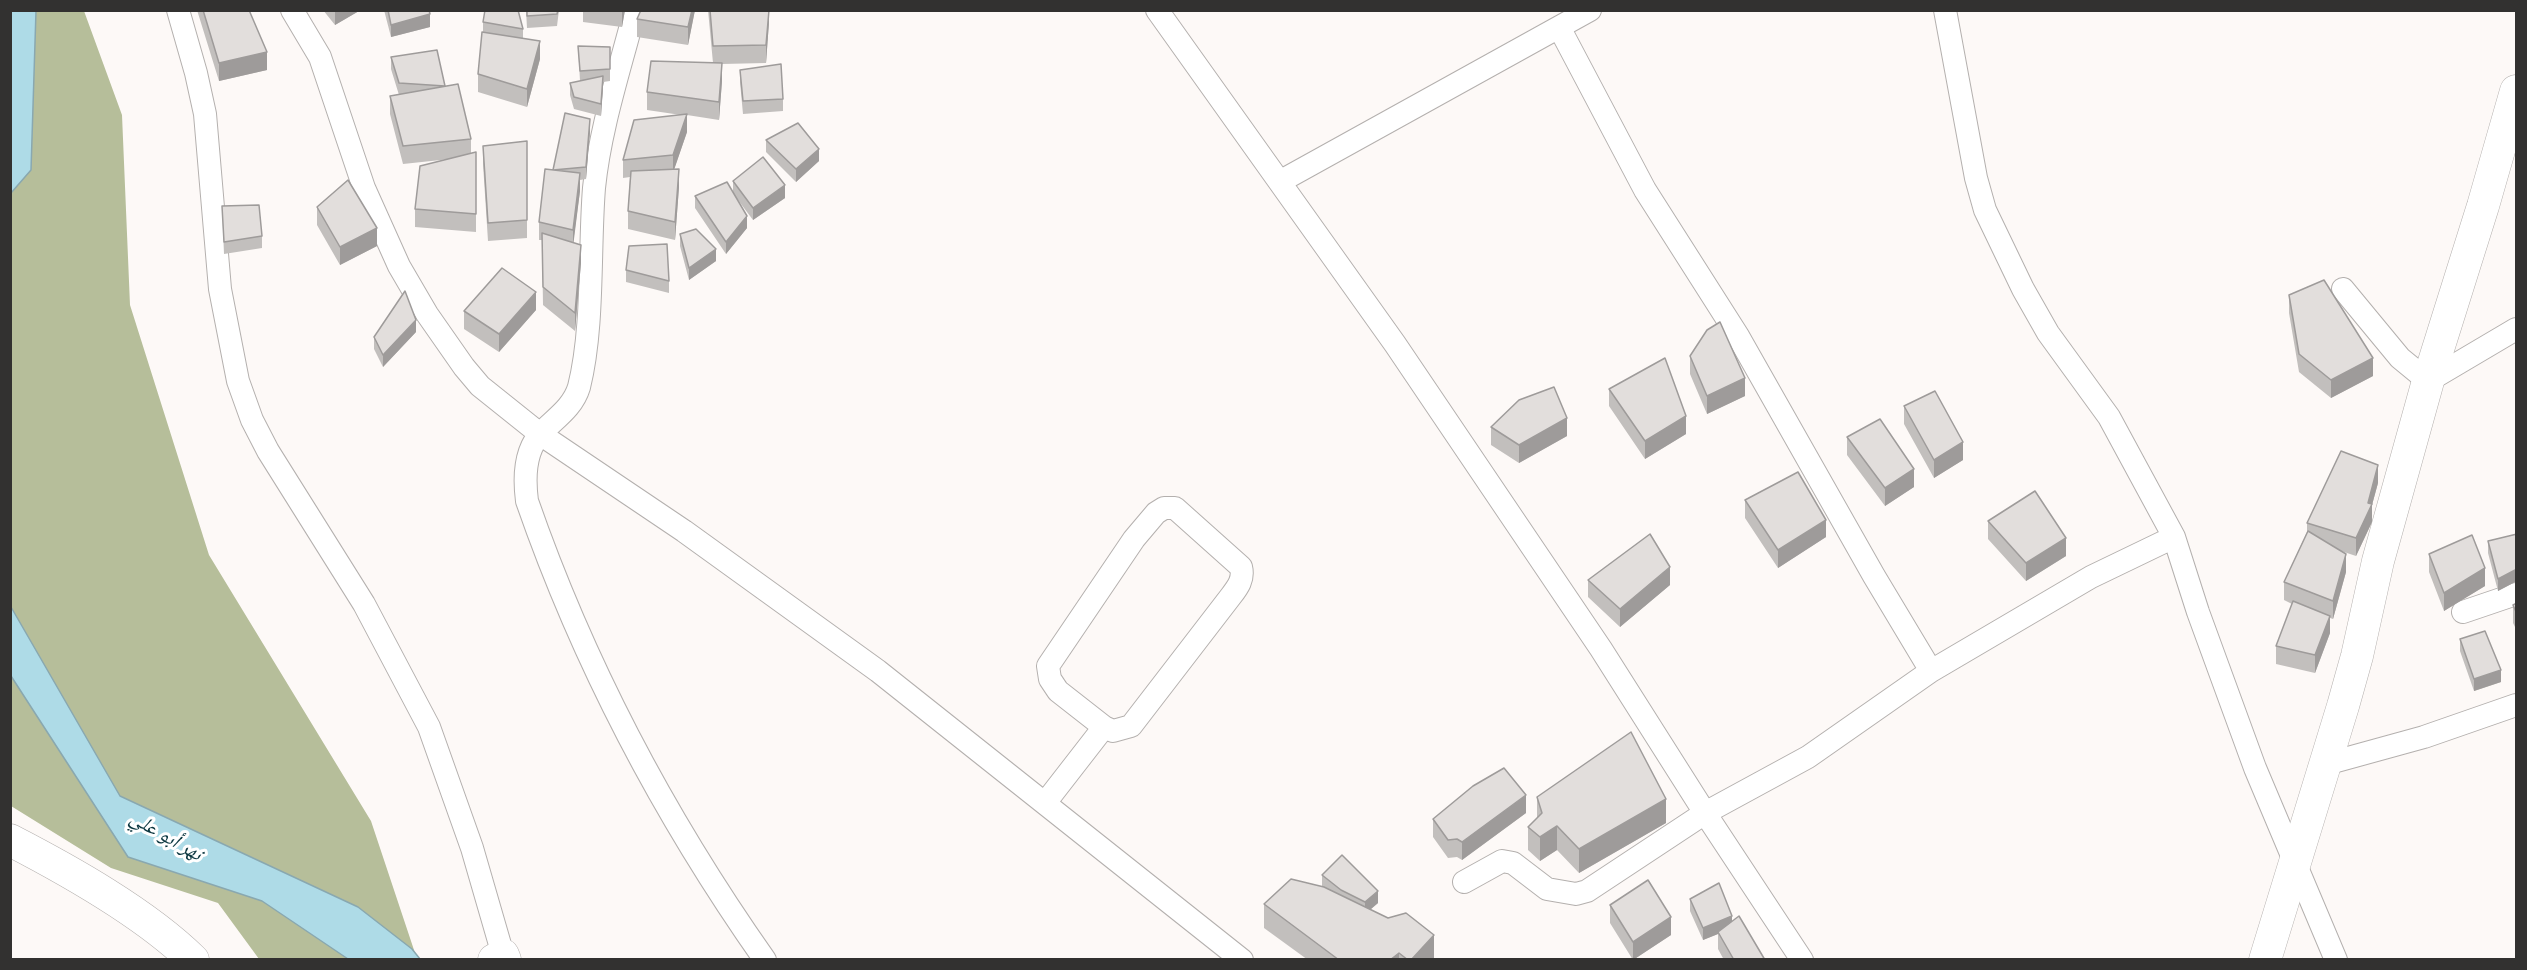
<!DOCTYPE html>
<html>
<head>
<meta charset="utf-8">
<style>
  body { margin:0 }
  #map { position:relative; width:2527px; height:970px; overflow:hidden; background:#fdf9f7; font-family:Figtree,sans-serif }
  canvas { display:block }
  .frame { position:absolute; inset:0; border:12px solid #323130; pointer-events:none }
</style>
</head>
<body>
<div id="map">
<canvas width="2527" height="970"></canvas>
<div class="frame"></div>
</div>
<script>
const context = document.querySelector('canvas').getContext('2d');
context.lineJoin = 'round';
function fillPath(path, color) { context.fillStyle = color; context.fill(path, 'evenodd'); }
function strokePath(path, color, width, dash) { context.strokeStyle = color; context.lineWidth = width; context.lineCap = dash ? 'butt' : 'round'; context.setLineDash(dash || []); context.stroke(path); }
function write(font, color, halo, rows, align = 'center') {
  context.font = font + ' Figtree,"Noto Naskh Arabic",sans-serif'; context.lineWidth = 6; context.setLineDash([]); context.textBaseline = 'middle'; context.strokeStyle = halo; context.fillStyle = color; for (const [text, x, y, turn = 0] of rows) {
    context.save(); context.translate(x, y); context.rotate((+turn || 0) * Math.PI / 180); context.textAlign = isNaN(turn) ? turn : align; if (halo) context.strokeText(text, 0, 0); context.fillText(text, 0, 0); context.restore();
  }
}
fillPath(new Path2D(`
  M10,11H84L122,115L130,305L209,555L371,821L417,959H259L218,903L111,868L11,806Z`), '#b6be9a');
const water = new Path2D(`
  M11,10L36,11L31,170L11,193Z
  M11,607L120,796L358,907L412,949L420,959H348L262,901L128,857L11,676Z`);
fillPath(water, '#aedbe7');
strokePath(water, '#89a8b0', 1.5);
const street = new Path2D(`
  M178,10L196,73L205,114L220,289L238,381L252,420L268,451L364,604L429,727L472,848L503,955
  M292,10L320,57L364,188L399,266L427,314L464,367L480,386L540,434L684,531L878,671L1242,960
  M635,10C620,69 600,128 594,188C589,250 594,327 579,387C573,407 556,418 542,432C524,450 524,478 527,501C584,665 665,818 765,960
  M1157,10L1395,344L1601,649L1705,813L1802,960
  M1945,10L1976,178L1985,210L2023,289L2048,333L2109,417L2174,537L2198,612L2255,768L2336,960
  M1560,29L1645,190L1738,336L1874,576L1931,671
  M1281,181L1590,10
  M2343,289L2400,358L2428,381L2516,329
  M1164,508H1175L1241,567C1244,579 1238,587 1231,596L1131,726L1113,731L1104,727L1058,691L1050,679L1048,666L1134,539L1156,513Z
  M2463,612L2516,594
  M2326,764L2424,737L2516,705
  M1045,803L1104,727
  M1464,882L1502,861L1513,863L1547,889L1576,894L1587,891L1705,813L1808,757L1931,671L2091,577L2174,537`);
const secondary = new Path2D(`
  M10,840C70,871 145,913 193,960
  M494,960L503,955L505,960
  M2265,960L2343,706L2357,656L2378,561L2428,381L2483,206L2516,91`);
strokePath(street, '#b4b0ae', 24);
strokePath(secondary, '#b4b0ae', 33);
strokePath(street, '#fff', 22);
strokePath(secondary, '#fff', 32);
fillPath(new Path2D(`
  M197,10H249L267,70L219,81Z
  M323,10H359V11L335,25Z
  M384,10H429L430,27L391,37Z
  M526,10H559L557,26L527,28Z
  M583,10H625L622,27L583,22Z
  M695,10L688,45L637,37V19Z
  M708,10H769V22L766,63L722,64V81L719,120L687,115V132L674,169L679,187L675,240L628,229V211L630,177L623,178V160L681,115L647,110V92L713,63Z
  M483,22L523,29V38L540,59L527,107L478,92V74L483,32Z
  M578,46L610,47V81L603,82L601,116L574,109L570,95V83L580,81Z
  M391,57L445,87L471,139V153L476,152V232L415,227V209L450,159L403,164L390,114V96L399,95L391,69Z
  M740,70L783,99V111L743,114L740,82Z
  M590,131L586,179L580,180V191L573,243L581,263L575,331L543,305L542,240H539V222L554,170Z
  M766,140L819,161L796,182L766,152Z
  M527,141V238L488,241L483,164V146Z
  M733,181L785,198L753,220L735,196L747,228L726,254L695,208V196L733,192Z
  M222,206L262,236V248L224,254Z
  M317,207L377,246L340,265L317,225Z
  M680,234L716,261L689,280L680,246Z
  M626,270L669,281V293L626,282Z
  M2289,295L2373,376L2331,398L2299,372L2289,313Z
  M536,310L499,352L464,329V311Z
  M416,332L383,367L374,349V337Z
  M1690,356L1745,396L1707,414L1690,374Z
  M1609,389L1686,434L1645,459L1609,406Z
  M1904,406L1963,460L1934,478L1904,424Z
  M1491,427L1567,436L1519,463L1491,445Z
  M1847,437L1914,487L1885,506L1847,455Z
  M2378,483L2372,505V522L2356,556L2341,551L2346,572L2333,619L2330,618V633L2315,673L2276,664V646L2292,604L2284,600V582L2307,532V523Z
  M1745,500L1826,537L1778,568L1745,518Z
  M1988,521L2066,556L2026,581L1988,539Z
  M2517,534V581L2498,591L2488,553V541Z
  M2429,554L2485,586L2444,611L2429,572Z
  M1588,580L1670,585L1620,627L1588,597Z
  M2517,603V631L2513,623V605Z
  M2460,639L2501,682L2474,691L2460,651Z
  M1537,797L1666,823L1579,873L1557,850L1540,861L1528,850V827L1537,818Z
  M1526,813L1462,860L1457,857L1448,858L1433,837V819Z
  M1322,875L1378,903L1370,910L1434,958L1433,960H1308L1264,928V904L1322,886Z
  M1690,899L1732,921L1765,960H1724L1718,949V934L1703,940L1690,911Z
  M1610,905L1671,935L1633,960L1610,923Z`), '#c2bfbd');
fillPath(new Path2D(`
  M335,10H359V11L335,25Z
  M622,10H625L622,27Z
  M692,10H695L688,45V27Z
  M769,10V22L766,63V45Z
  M430,14V27L391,37V25Z
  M540,41V59L527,107V89Z
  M267,52V70L219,81V63Z
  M722,63V81L719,120V102Z
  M603,76V88L601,116V104Z
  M687,114V132L673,173V155Z
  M590,119V131L586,179V167Z
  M819,149V161L796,182V169Z
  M679,169V187L675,240V222Z
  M580,173V191L573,247V230Z
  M785,185V198L753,220V208Z
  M747,216V228L726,254V242Z
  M377,228V246L340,265V247Z
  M581,245V263L575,331V313Z
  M716,249V261L689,280V268Z
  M536,292V310L499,352V334Z
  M416,320V332L383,367V355Z
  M2373,358V376L2331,398V380Z
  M1745,378V396L1707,414V396Z
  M1686,416V434L1645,459V441Z
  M1567,418V436L1519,463V445Z
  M1963,442V460L1934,478V460Z
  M2378,465V483L2372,505V522L2356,556V538L2368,503Z
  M1914,469V487L1885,506V488Z
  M1826,520V537L1778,568V550Z
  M2066,538V556L2026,581V563Z
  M2346,554V572L2333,619V601Z
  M1670,567V585L1620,627V609Z
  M2485,568V586L2444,611V593Z
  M2517,569V581L2498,591V579Z
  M2330,616V633L2315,673V655Z
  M2501,670V682L2474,691V679Z
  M1526,795V813L1462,860V842Z
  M1666,799V823L1579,873V849Z
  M1557,826V850L1540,861V837Z
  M1378,891V903L1365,914V902Z
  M1732,916V929L1718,932V934L1703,940V928Z
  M1671,917V935L1633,960V942Z
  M1434,935V958L1433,960H1411Z
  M1399,953V960H1390Z`), '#9e9b9a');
const building = new Path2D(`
  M203,10H249L267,52L219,63Z
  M388,10H429L430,14L391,25Z
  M485,10H518L523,29L483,22Z
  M527,10H558L557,14L527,16Z
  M641,10H692L688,27L637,19Z
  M710,10H769L766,45L713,46Z
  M482,32L540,41L527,89L478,74Z
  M578,46L610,47V69L580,71Z
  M437,50L445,86L399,83L391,57Z
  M651,61L722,63L719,102L647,92Z
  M781,64L783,99L743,101L740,70Z
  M603,76L601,104L574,97L570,83Z
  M458,84L471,139L403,146L390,96Z
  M565,113L590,119L586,167L553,170Z
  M687,114L673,155L623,160L634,120Z
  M798,123L819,149L796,169L766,140Z
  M527,141V220L488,223L483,146Z
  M476,152V214L415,209L420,166Z
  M763,157L785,185L753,208L733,181Z
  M545,169L580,173L573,230L539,222Z
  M679,169L675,222L628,211L631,171Z
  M348,180L377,228L340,247L317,207Z
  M727,182L747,216L726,242L695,196Z
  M259,205L262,236L224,242L222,206Z
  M696,229L716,249L689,268L680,234Z
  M542,233L581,245L575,313L543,287Z
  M667,244L669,281L626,270L629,246Z
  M502,268L536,292L499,334L464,311Z
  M2324,280L2373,358L2331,380L2299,354L2289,295Z
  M405,291L416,320L383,355L374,337Z
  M1720,322L1745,378L1707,396L1690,356L1707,330Z
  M1665,358L1686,416L1645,441L1609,389Z
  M1554,387L1567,418L1519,445L1491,427L1519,400Z
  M1935,391L1963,442L1934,460L1904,406Z
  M1880,419L1914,469L1885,488L1847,437Z
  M2341,451L2378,465L2368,503L2372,504L2356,538L2307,523Z
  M1798,472L1826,520L1778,550L1745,500Z
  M2035,491L2066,538L2026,563L1988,521Z
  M2308,531L2346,554L2333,601L2284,582Z
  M1650,534L1670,567L1620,609L1588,580Z
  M2517,534V569L2498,579L2488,541Z
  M2472,535L2485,568L2444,593L2429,554Z
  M2293,601L2330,616L2315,655L2276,646Z
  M2517,603V614L2513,605Z
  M2485,631L2501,670L2474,679L2460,639Z
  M1631,732L1666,799L1579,849L1557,826L1540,837L1528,827L1542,813L1537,797Z
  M1504,768L1526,795L1462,842L1457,839L1448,840L1433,819L1473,786Z
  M1342,855L1378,891L1365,902L1341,890L1322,875Z
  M1291,879L1324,887L1388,918L1406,913L1434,935L1411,960H1408L1399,953L1390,960H1339L1264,904Z
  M1648,880L1671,917L1633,942L1610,905Z
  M1719,883L1732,916L1703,928L1690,899Z
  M1739,916L1765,960H1734L1718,932Z`);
fillPath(building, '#e2dedc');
strokePath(building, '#9e9b9a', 1.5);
write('italic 20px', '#0c3740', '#fff', [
  ["نهر أبو علي",166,836,30]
]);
</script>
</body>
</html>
